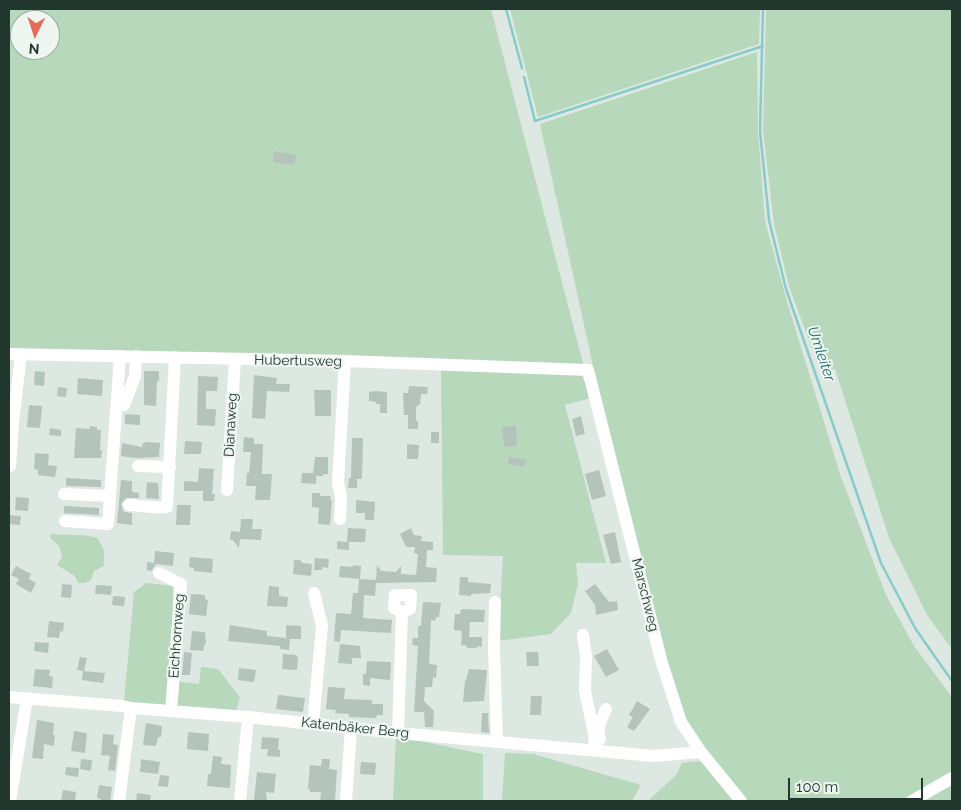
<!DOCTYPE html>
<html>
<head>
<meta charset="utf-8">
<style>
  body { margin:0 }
  #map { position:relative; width:961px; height:810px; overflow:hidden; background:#dee8e2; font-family:Raleway,sans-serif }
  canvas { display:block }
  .frame { position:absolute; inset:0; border:10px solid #21372d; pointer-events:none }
  .north { position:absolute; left:10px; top:10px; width:50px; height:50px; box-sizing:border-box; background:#eef6f1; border:1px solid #9caaa3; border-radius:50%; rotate:184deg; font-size:14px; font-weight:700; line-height:20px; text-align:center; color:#21372d }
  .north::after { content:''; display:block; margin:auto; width:18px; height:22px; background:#e76a5d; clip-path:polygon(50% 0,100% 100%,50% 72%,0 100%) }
  .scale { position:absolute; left:788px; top:778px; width:135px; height:22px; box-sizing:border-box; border:2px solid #21372d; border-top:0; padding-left:6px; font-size:15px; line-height:18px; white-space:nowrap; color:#21372d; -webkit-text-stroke:4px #eef6f1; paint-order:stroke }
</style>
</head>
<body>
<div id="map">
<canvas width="961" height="810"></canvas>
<div class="frame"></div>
<div class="north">N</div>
<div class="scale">100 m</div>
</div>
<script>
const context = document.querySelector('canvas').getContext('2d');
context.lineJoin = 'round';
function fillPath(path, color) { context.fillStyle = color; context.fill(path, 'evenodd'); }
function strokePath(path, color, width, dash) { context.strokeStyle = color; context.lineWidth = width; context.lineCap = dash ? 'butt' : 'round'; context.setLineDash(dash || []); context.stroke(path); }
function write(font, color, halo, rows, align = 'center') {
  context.font = font + ' Raleway,sans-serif'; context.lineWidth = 4; context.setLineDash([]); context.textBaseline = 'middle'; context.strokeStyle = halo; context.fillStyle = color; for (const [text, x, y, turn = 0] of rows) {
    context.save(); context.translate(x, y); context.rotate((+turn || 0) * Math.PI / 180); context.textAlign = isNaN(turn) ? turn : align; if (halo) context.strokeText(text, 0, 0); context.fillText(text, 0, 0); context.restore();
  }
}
fillPath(new Path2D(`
  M9,9H491L584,367L9,351ZM20,20H50V50H20Z
  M510,9H760L759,44L538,117Z
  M766,9H952V649L927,615L889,538L835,369L822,370L818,365L789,286L774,224L763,131Z
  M757,52L758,132L765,221L788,305L841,477L886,595L914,646L952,697V772L901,801H744L683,721L593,366L540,124Z
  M441,369L581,372L591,398L565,405L606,563H576L578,584L571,613L551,634L498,641L503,556L443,555Z
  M51,534C67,536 82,533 98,538L104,551V566L94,571L91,580L85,583H78L75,576L57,565L62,556L59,546L50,538Z
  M146,583L173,586L172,681L199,684L201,667L218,669L240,697L236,713L124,702L134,592Z
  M396,736L483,754V801H393Z
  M505,753L533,754L641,785L632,801H502Z
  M699,761L705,764L735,801H648L676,775L682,763Z
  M952,783V801H920Z`), '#b8d8bc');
strokePath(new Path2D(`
  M506,9L522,68
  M763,9L760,131L769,220L786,289L881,563L915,628L952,681
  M524,77L535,121L763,46`), '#89caca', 2.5);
fillPath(new Path2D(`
  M274,151L296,155L294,165L273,162Z
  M35,371L45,372L44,386L34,385Z
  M144,371H159V381H157L156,406L144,405Z
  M254,375L277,378L276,384H290L289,392L267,391L265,419L252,418Z
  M198,376L218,377L217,391H206V409H216L215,426L197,425Z
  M78,378L103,380L102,396L77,394Z
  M409,386L428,387L427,394H421L420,404L416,407V421H418V429H408V415H404L403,393H408Z
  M58,387L67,388L66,397L57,396Z
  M314,390H331V416H315Z
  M376,391L387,392V413H380V404H376V402L369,401V392Z
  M29,405L42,406L40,428L27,427Z
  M125,414L140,415V425L125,424Z
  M581,416L585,434L576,436L572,419Z
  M90,426L97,427V430H101L100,450H102L101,458H74L76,428L90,429Z
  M516,426L517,446L504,447L502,427Z
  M50,428L61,430V436L49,435Z
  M431,432H439V443H431Z
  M244,437L254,438V444H263L262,474H272L270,500H255L256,486H246L247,473H249L251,452H243Z
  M352,438H363L362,479H357V488H348L349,478H351Z
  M185,441L202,442L201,454H184Z
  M147,442L160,443L159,457L136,458L121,456L122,443L142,447L143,443Z
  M407,444L419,445L418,459H407Z
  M35,453L49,454L48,465L57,466L55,477L38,475V470L34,469Z
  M315,457H328V474H323V476H316V484L301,483L302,473H313Z
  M509,457L526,460L524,467L508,464Z
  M199,468L214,469L212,494H215L214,501H203V491H184V481L198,482Z
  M599,470L606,496L592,500L585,474Z
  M66,478L101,480V487L66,486Z
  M121,480L132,481V492L139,493V498H126L121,504L124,512L132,513V525L117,523Z
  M147,482L158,483L159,499L146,498Z
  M312,493H320V496H331L330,500L332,501L330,525L318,524L319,508L312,507Z
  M16,497L29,498L28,511L15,510Z
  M356,500L375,502L374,520H365V513H356Z
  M177,505H191L190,525H176Z
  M64,506L99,508V515L64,513Z
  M9,515L21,516L20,525L9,524Z
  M241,519H253L252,529H262L261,540L240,539L239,548L233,540H230L231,531L240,532Z
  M348,528L366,529L365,542H349V550L337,549V541L347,542Z
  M411,528L414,535L422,536L421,541L433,542V550H427L426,565V567L437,568L436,582L376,583L375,596L364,595L363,618L392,620L391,633L341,630L340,642L334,641L336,613L351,614L353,593H358L359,579L376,580L377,565L381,571L396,572L401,566V574L416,575L418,554L414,553L415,547H406L400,534Z
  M615,532L621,562L611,564L603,535Z
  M155,551L174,553L173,566L156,564L151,571L147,570V562L154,563Z
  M190,557L213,559L212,573L194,571V568L189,567Z
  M315,558L329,559L328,568L322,567V570H314Z
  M294,560H300L302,563L312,564L311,576L293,574Z
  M353,565L361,566L360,579L339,577L340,566L353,567Z
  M16,566L31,574L29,579L36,583L31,593L16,584L19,579L11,575Z
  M460,577H468V582L491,584L490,593L471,594V596L459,595Z
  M62,584L72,585L71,598L61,597Z
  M595,584L609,602L617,601L618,610L596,615L595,605L585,591Z
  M96,585L112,586L111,595L95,594Z
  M269,586L279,587V596L288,597L287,607L267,606Z
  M191,594L205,595V599L208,600L206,616L189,614Z
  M113,596L125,597L124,606L112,605Z
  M423,602L441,603L439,617H436L435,621L431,620L429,664L437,665L436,678L433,677L432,687H425L424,701L434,711L433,727H425L424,712H414L418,646L412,645L413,638H418V626H421Z
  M461,609L485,610L484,622H470L469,637H482V647L477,646V648H467V646L461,645L462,631L454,630V626L455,614H460Z
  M49,621L64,623L63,632L60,631L59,638L47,637Z
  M230,625L267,631V636L286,638V625L301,626V639H290L289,650L280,649V646L228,641Z
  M192,631L205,632L206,643L204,646L203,651L190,650Z
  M35,642L49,643L48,653L34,651Z
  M340,644L360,646L361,658H352V664L338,663Z
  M607,649L619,670L606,677L594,656Z
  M184,652L192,653L190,675H182Z
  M526,652H538L539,666H527Z
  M283,654L296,655L298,658L297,670L282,669Z
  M80,657L87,658L84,671L105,673L103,683L82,680L83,671L77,670Z
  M367,661L391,662L390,680L370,678V686L363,685V674H366Z
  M239,668L256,670L254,682L238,680Z
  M35,669L50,670L49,676L53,677L52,688L33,686Z
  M469,669L487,670L484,701L463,702L465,680H466Z
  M328,687L345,688L344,699L372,700V704H383V715H377L376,718L349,717V714L335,713L336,710L326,709Z
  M278,695L305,698L303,712L276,709Z
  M531,696H542L541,715H530Z
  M637,701L650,709L634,731L627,727L633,717L629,715Z
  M482,713H488L489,733L481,732Z
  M37,720L54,723L53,735H55L54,746L44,744L43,759L32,758Z
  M146,723L162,726L161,737H158L156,746L143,745Z
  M74,731L87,733L85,753L71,751Z
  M188,732L209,734L208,751L187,749Z
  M103,734L114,735L113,744L118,745L115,771L108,770L110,756L101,755Z
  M262,737L279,738L278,750H280V757L267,756L268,749H261Z
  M213,756L222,757L221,764L231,765L230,788L207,786L208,774H211Z
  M81,759L92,760L91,771L80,769Z
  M141,759L160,762L158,774L140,772Z
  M322,759H330L329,769L337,770L335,801H320L321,792H310V789H308L310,765L321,766Z
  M361,762L376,763L375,775L360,774Z
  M66,767L79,768L78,777L65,775Z
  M257,772L276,774L274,793L266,792L267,801H254Z
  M160,775L169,776L168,787L158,786Z
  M99,785L112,787L110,801H101V799L97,798Z
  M63,790L76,792L75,801H61Z
  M137,793L151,795L150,801H136Z`), '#b4c3bb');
strokePath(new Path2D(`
  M9,354L345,361L588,370L661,660L681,722L701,752L741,801
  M124,405L135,376L136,356
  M10,466L13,423L21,354
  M138,466L170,467
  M227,490L235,360
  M64,494L110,496
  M129,505C138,505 161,509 167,507L175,357
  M340,519L341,497L338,483L345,361
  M65,521L108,524L120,356
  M159,573L181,584L171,711
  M495,602L494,648L497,742
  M583,635L586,656L585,691L594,734L595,750
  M9,697L122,706L131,708L248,717L398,733L654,756L701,752
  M313,724L322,626L314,593
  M398,733L402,612L410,609L411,595H395L394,608L402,612
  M600,739C596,728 602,719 606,709
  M10,801L27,699
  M119,801L131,708
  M240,801L248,717
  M346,801L351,728
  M912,801L952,778`), '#fff', 12);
write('14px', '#21372d', '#eef6f1', [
  ["Hubertusweg",298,361,1],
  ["Dianaweg",231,425,-87],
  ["Marschweg",645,595,76],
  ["Eichhornweg",177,636,-86],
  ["Katenbäker Berg",355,728,6]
]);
write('italic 15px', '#206d6d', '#eef6f1', [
  ["Umleiter",821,354,71]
]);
</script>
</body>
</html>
